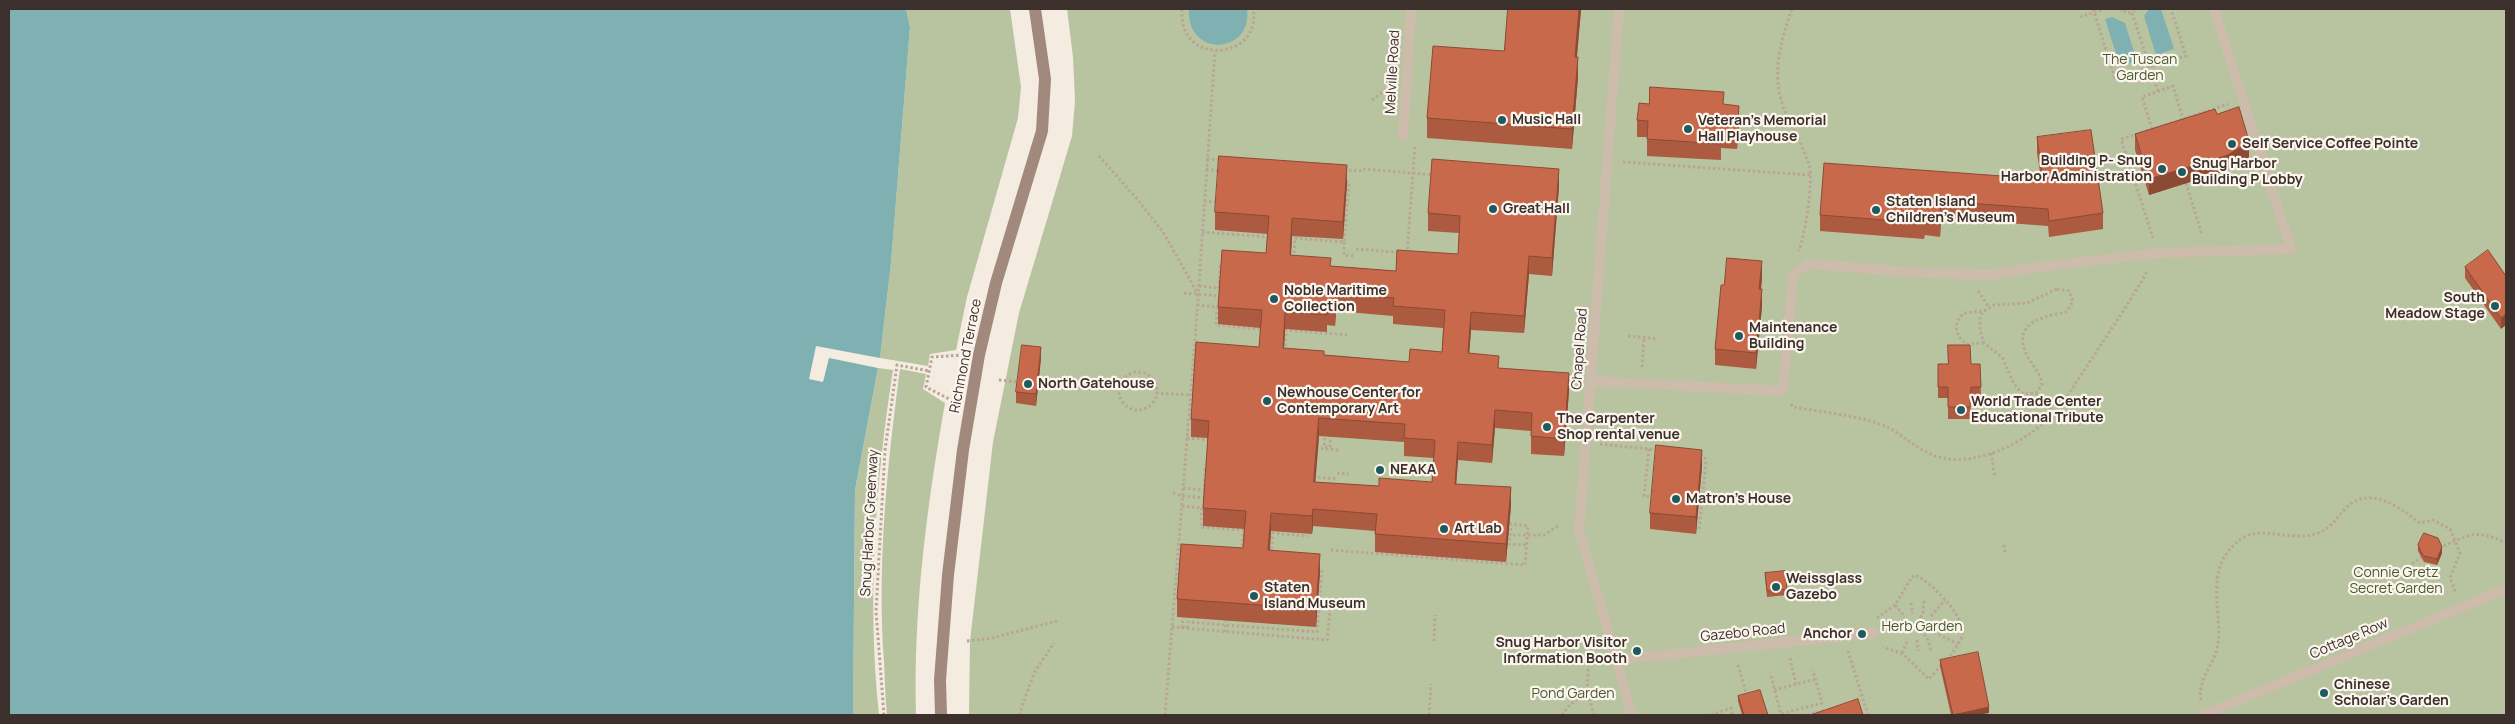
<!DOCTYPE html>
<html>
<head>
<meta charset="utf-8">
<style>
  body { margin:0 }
  #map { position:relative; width:2515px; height:724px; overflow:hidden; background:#f4ebe1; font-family:Manrope,sans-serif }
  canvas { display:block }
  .frame { position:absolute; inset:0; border:10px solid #3b302b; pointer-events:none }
</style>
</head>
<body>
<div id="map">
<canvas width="2515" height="724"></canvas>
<div class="frame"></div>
</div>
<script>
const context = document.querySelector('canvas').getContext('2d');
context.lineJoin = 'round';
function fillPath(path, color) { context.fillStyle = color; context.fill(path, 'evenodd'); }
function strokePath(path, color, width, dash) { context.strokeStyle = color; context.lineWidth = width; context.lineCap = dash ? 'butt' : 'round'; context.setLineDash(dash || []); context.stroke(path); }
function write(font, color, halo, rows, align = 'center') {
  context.font = font + ' Manrope,sans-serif'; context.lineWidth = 4.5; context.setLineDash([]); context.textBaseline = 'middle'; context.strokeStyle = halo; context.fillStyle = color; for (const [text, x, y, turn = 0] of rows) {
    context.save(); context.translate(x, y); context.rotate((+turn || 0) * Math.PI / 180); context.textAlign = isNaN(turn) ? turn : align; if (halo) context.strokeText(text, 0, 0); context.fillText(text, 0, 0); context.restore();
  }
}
fillPath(new Path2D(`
  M906,9H1010L1021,87L1018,118L967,297L956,350L930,354L928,366L880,358L891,263L910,27Z
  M1067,9H2506V715H969L970,641L993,442L1019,313L1072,136L1075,101L1073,57Z
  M878,368L893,370C875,486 867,599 879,715H853L855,490Z
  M900,369L926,374L923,389L945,403C927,505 913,611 916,715H887C885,698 885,680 884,662C877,564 887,466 900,369Z`), '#b8c4a0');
fillPath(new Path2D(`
  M9,9H906L910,27L891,263L880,358L816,346L809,379L823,382L829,358L878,368L855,490L853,715H9Z
  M1189,9H1247C1253,55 1186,58 1189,9Z
  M2149,9H2161L2174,49L2156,55L2144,16Z
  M2112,17L2125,23L2137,61L2120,66L2105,19Z`), '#7fb0b2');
strokePath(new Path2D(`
  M1182,9C1178,69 1263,59 1253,9
  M1792,9C1780,43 1771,74 1784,109C1792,128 1803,145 1809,165C1814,182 1805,233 1799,251
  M2093,9L2115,78L2186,56L2171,9
  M2119,9L2128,13L2138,9
  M2132,13L2158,91
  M2080,17L2105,9
  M1372,100L1389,87
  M2152,129L2142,97L2173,86L2183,119
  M2146,131L2228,104
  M2138,134L2121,139L2153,238
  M1099,156L1138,200L1163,232L1198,294
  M1207,159L1223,160
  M1623,162L1810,175
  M1206,169L1220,171
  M1363,169L1435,175
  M1344,170L1363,171
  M2186,183L2202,235
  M1204,201L1217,202
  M1202,232L1268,237L1267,241
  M1344,242V255L1355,256
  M1356,249L1407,253L1415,146
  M1294,258L1295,238L1344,242L1349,182L1344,181
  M1199,286L1219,288L1220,266H1223
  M2057,289L2069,291L2073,302L2066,312C2047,316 2013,321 2025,351C2030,364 2040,370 2042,385L2036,393L2023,394L2014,384L2002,357L1984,343L1980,330V316L1984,311L1994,305L2027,303Z
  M1978,291L1989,307
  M1184,293L1220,296
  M1197,305L1217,307L1216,325L1261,329V333
  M1628,336L1657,339
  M1984,343L1966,344C1955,335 1952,323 1964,313L1984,311
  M1285,351L1286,330L1349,335
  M1642,367L1644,338
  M1119 391a19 19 0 1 1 38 0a19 19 0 1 1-38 0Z
  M999,380L1019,382
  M1038,385L1119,390
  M1156,393L1191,395
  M2036,393L2054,413
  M953,401L926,387L932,357L962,355
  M1791,404L1793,407C1820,412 1866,416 1889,428C1907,438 1921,453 1942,458C1980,466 2028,441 2054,413C2069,395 2082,373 2095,354C2113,326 2132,299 2148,270
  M1325,433L1324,447H1330L1331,433
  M1187,438L1211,440
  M1600,444L1659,450
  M1316,448L1339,450
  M1649,449L1644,496L1653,497
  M1991,453L1995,477
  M1337,473L1349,474
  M1313,477L1337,479
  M1183,488L1204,490L1205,468H1210
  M1173,493L1183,496L1205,498
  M1182,506L1202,508L1201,527L1243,530L1242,552
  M1699,529L1706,461L1704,456L1700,454
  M1513,535H1544L1559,525
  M2004,545L2005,554
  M2439,548C2469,535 2476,528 2506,543
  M1331,550L1525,565L1528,526L1511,524L1509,544L1526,545
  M1271,554L1273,533L1308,536
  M2412,564L2423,556
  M1924,601L1923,613L1915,627L1927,637L1931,651
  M1911,603L1913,614
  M1895,605L1905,617
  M1931,616L1945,600
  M1877,618L1895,605L1912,577L1916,575C1932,584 1970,619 1961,639C1954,654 1939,667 1929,679L1903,654L1883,647
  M1935,624L1946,622
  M1172,627L1327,640L1331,602L1318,601
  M1182,628L1183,618
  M1187,628L1188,622L1317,632L1322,570L1318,569
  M1225,632L1226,621
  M1889,632L1915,627
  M1934,632L1958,644
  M1917,640L1918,651
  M967,641L992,638L1057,621
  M1434,641L1435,615
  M1848,651L1868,715
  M1902,653L1908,639
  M1790,658L1796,684
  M1589,659L1587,690L1594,715
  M1738,665L1747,696
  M1771,676L1781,714L1822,703L1813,670
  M1774,690L1816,679
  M2201,700C2197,679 2216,663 2218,643C2222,608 2205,573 2234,545C2241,537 2251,533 2261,533C2280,533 2299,540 2318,533C2332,528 2336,518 2346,508C2370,484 2400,508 2420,523L2433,520L2450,529L2460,553L2450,578L2456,593
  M884,715L876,611L885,450L897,365L929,371
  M1019,715L1034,673L1054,643
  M1165,715L1196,327L1215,51
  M1429,715L1431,684
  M1562,715L1569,706L1587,690
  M1711,715L1731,708L1733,715
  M1807,715L1826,710`), '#b9a596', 3, [2.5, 2.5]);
strokePath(new Path2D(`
  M1619,9L1579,530L1632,715
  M1403,136L1411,9
  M1591,381L1783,391L1793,274L1809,264L1923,273L1992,275L2032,268L2158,253L2291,249L2214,9
  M1617,660L1873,633
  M2203,715L2506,589`), '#cdbbac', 10);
strokePath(new Path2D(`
  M941,715L940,680L948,575L963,450L979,355L996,283L1042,131L1045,79L1035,9`), '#a18a7d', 12);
fillPath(new Path2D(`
  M1581,9L1577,57L1578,77L1572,149L1427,138V118L1504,51Z
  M1649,104L1724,105L1739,122L1737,149L1721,148V160L1647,156V137H1637V120Z
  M2135,134L2249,157L2244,161L2228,170L2149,195L2135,150Z
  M2037,137L2103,213V229L2049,237L2048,226L1941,218L1940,237L1925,235L1924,239L1820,231V215L2041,179L2037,153Z
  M1347,183L1343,239L1292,236L1291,255L1331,266L1396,271L1458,254L1459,233L1428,231V213L1559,186L1552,276L1529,274L1524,333L1471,330L1469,353L1499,368L1569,391L1564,456L1531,454V431L1495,428L1492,463L1458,460L1456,484L1511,505L1506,562L1375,552V531L1313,526L1312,534L1271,531L1270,550L1320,572L1316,627L1177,617V599L1243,548L1244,529L1203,526V508L1208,438L1191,437V419L1259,347L1261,328L1218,324V307L1266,253L1268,234L1215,230V212ZM1336,311L1393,316V324L1443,328L1442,352L1409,362L1324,355L1284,348L1285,329L1327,332V325L1335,326ZM1319,436L1404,442V456L1434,458L1432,482L1379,486L1315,482Z
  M2465,267L2506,276L2501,329L2465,278Z
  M1762,278L1761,289L1762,306L1756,369L1715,365V349L1724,285Z
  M1041,358L1036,406L1016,403V392Z
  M1938,364H1980L1981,398H1971L1970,419H1948V398H1938Z
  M1702,466L1696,534L1650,529V513Z
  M2418,545L2442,553L2437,565L2424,562L2418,551Z
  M1765,573L1787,589V595L1767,597Z
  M1940,660L1989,713L1976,715H1951L1940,666Z
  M1738,696L1768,715H1742L1738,701Z`), '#ac5a40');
fillPath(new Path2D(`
  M1579,9H1581V10L1575,76V57Z
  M1578,57V77L1572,149V129Z
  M1739,106V122L1737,149V133Z
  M2249,141V157L2244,161L2228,170L2149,195V179Z
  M1347,165V183L1343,239V222Z
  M1559,169V186L1552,276V258Z
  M1941,201V218L1940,237V220Z
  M1292,218V236L1290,272V255Z
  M1529,256V274L1524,333V316Z
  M1762,261V278L1759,305V289Z
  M1762,289V306L1756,369V353Z
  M1336,294V311L1335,326V308Z
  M1285,312V329L1283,366V348Z
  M1471,312V330L1468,371V353Z
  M2506,314V325L2501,329V318Z
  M1041,347V358L1036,406V394Z
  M1569,373V391L1564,456V439Z
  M1495,410V428L1492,463V445Z
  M1319,418V436L1314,499V482Z
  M1458,442V460L1455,501V484Z
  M1702,450V466L1696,534V517Z
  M1511,487V505L1506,562V544Z
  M1313,509V526L1312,534V516Z
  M1271,513V531L1268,568V550Z
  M2442,547V553L2437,565V559Z
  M1320,554V572L1316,627V609Z
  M1989,707V713L1976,715H1953Z`), '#8c4a34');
const building = new Path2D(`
  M1508,9H1579L1575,57H1578L1572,129L1427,118L1433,46L1504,51Z
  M1650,87L1724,92L1723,104L1739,106L1737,133L1718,131L1721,144L1647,139L1648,121L1637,120L1639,103L1649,104Z
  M2239,107L2249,141L2244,145L2228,155L2149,179L2135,134L2215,109L2217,114Z
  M2091,130L2103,213L2049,221L2048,209L1941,201L1940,220L1925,219L1924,223L1820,215L1824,163L2043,179L2037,137Z
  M1219,156L1347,165L1343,222L1292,218L1290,255L1331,258L1330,266L1396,271L1397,250L1458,254L1460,216L1428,213L1432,159L1559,169L1552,258L1529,256L1524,316L1471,312L1468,353L1499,356L1498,368L1569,373L1564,439L1531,436L1532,413L1495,410L1492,445L1458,442L1455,484L1511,487L1506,544L1375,534L1377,514L1313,509L1312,516L1271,513L1268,550L1320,554L1316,609L1177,599L1181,544L1243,548L1246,511L1203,508L1209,421L1191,419L1196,342L1259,347L1262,310L1218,307L1222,250L1266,253L1269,216L1215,212ZM1336,294L1394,298L1393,306L1445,310L1442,352L1410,349L1409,362L1324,355V351L1283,348L1285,312L1327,315V308H1335ZM1319,418L1405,424L1404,438L1435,440L1432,482L1379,478V486L1314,482Z
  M2488,250L2506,276V314L2501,318L2465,267Z
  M1727,258L1762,261L1759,289H1762L1756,353L1715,349L1721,285H1724Z
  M1022,345L1041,347L1036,394L1016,392Z
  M1948,345H1970L1971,364H1980L1981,387H1971L1970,407H1948V387H1938V364H1948Z
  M1656,445L1702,450L1696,517L1650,513Z
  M2424,533L2438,538L2442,547L2437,559L2424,556L2421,552L2418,545Z
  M1785,571L1787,589L1767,591L1765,573Z
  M1978,652L1989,707L1953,715L1940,660Z
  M1760,690L1768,715H1744L1738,696Z
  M1858,699L1863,715H1811Z`);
fillPath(building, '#c8694b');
strokePath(building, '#8c4a34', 1);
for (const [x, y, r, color] of [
  [1502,120,5,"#1f5a5e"],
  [1688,129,5,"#1f5a5e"],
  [2232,144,5,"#1f5a5e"],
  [2162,169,5,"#1f5a5e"],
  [2182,172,5,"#1f5a5e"],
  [1493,209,5,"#1f5a5e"],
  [1876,210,5,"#1f5a5e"],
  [1274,299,5,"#1f5a5e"],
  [2495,306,5,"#1f5a5e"],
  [1739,336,5,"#1f5a5e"],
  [1028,384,5,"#1f5a5e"],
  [1267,401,5,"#1f5a5e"],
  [1961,410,5,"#1f5a5e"],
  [1547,427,5,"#1f5a5e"],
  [1380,470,5,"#1f5a5e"],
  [1676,499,5,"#1f5a5e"],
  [1444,529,5,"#1f5a5e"],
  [1776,587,5,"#1f5a5e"],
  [1254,596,5,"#1f5a5e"],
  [1862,634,5,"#1f5a5e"],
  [1637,651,5,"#1f5a5e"],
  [2324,693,5,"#1f5a5e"]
]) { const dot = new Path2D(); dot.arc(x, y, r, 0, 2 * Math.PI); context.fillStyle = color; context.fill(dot); strokePath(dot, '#fbf5ee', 2); }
write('14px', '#4a5a2e', '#fbf5ee', [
  ["The Tuscan",2140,60],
  ["Garden",2140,76],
  ["Connie Gretz",2396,573],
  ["Secret Garden",2396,589],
  ["Herb Garden",1922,627],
  ["Pond Garden",1573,694]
]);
write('14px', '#3b302b', '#fbf5ee', [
  ["Melville Road",1393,72,-87],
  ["Chapel Road",1580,349,-86],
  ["Richmond Terrace",966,356,-79],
  ["Snug Harbor Greenway",870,523,-87],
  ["Gazebo Road",1743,633,-6],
  ["Cottage Row",2349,639,-23]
]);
write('bold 14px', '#3b302b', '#fbf5ee', [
  ["Music Hall",1512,120],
  ["Veteran’s Memorial",1698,121],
  ["Hall Playhouse",1698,137],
  ["Self Service Coffee Pointe",2242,144],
  ["Building P- Snug",2152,161,"right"],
  ["Harbor Administration",2152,177,"right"],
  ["Snug Harbor",2192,164],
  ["Building P Lobby",2192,180],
  ["Staten Island",1886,202],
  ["Children’s Museum",1886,218],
  ["Great Hall",1503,209],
  ["Noble Maritime",1284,291],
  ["Collection",1284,307],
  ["South",2485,298,"right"],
  ["Meadow Stage",2485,314,"right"],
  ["Maintenance",1749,328],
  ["Building",1749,344],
  ["North Gatehouse",1038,384],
  ["Newhouse Center for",1277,393],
  ["Contemporary Art",1277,409],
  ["World Trade Center",1971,402],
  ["Educational Tribute",1971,418],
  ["The Carpenter",1557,419],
  ["Shop rental venue",1557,435],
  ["NEAKA",1390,470],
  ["Matron’s House",1686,499],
  ["Art Lab",1454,529],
  ["Weissglass",1786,579],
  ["Gazebo",1786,595],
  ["Staten",1264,588],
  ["Island Museum",1264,604],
  ["Anchor",1852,634,"right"],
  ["Snug Harbor Visitor",1627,643,"right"],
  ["Information Booth",1627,659,"right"],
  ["Chinese",2334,685],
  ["Scholar’s Garden",2334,701]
], 'left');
</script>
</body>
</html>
